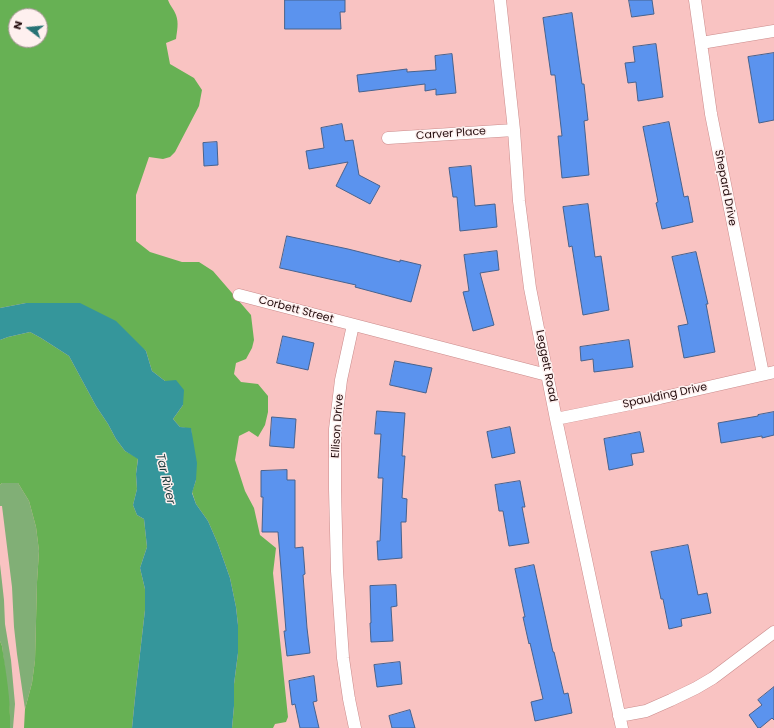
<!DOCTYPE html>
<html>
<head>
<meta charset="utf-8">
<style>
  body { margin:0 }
  #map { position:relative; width:774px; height:728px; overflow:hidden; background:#f9c3c2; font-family:Poppins,sans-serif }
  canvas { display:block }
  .north { position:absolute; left:8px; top:8px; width:40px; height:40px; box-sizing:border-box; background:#fef0ef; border:1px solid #a69595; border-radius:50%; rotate:286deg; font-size:11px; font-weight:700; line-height:16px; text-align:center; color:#230c0d }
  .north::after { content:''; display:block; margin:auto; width:14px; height:18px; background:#277275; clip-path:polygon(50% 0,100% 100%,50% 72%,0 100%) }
</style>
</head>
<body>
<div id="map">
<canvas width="774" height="728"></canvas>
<div class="north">N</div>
</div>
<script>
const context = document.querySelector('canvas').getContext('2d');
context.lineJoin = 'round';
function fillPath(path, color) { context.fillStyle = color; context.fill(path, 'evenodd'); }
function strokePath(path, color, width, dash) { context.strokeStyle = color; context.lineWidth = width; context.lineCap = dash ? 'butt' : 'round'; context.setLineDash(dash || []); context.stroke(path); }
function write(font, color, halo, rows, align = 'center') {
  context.font = font + ' Poppins,sans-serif'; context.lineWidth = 3; context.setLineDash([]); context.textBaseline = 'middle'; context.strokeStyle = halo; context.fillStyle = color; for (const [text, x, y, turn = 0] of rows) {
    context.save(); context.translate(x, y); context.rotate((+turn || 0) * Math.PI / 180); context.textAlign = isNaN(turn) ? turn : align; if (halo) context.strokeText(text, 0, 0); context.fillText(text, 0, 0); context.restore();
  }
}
fillPath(new Path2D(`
  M2,483H18L29,501L36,527L39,551L37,582L35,660L32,683L25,709L17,654L14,627L12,587L2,506H0V485Z
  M0,564L4,600L5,624L11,660L15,704L13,728H10V713L2,646L0,641Z`), '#81af76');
fillPath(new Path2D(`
  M0,0H168C170,6 174,9 176,15C179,23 177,31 176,39L166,43L170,64L194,78L202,90L199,106L175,152L170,157L163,159L149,157L136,195V241L150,252L182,262H199L213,271L251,315L254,340L252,348L246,359L236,363L234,374L241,382L258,384L268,396V412L265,425L258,437L249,431L239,436L235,460L245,491L254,508L260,535L276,548L273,573L288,717L286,722L275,724L273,728H232L234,706V684L238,653V625L236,607L230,578L218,544L208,521L196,504L192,492L196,480L191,429L180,427L173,419L183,405L165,381L152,371L146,351L80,304L49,303H26L0,308ZM16,16H40V40H16Z
  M30,332L41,338L69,356L96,406L108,424L116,439L125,451L138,458L136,474L137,489L133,505L137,515L144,519L147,547L140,568L145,589V610L136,688L132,728H24L25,709L32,683L35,660L37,582L39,551L36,527L29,501L18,483H2L0,485V340L8,337Z
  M0,641L2,646C6,673 11,700 10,728H0Z`), '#67b154');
fillPath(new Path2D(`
  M26,303H80L116,321L146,351L152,371L165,381L176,380L184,390L183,405L173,419L180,427L191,428L197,463L196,480L192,493L196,504L208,521L218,544L230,578L236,607L238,625V653L234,684V706L232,728H132L136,688L145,610V589L140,568L147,547L144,519L137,515L133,505L137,489L136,474L138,459L125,451L116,439L108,424L96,406L69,356L41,338L30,332L8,337L0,340V308Z`), '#35969b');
const building = new Path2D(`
  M285,0H345V12H340L341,29H285Z
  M629,0H652L654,14L632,17Z
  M572,13L582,84H584L588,120L584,121L589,175L562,178L558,136H562L555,75H551L543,18Z
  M656,44L663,97L638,101L636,82L628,83L625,63L635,62L633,47Z
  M774,53V120L759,123L748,57Z
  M452,54L456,93L436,95V89L425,91V84L359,92L357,75L407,69V72L436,70L435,56Z
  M669,122L684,197L688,196L693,222L662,229L656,203L658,202L643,127Z
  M342,124L345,141L353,140L359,175L380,186L370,204L336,186L348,162L309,169L306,151L324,148L321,128Z
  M217,142L218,165L204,166L203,143Z
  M471,166L475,206L495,204L497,227L460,231L457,197H453L449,168Z
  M588,204L595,257L601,256L609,310L583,315L572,246L569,247L563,207Z
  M287,236L348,249L400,262V260L421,265L411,302L355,287L356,285L280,268Z
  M497,251L499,270L480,273L494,325L473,331L463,292L469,291L464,255Z
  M696,252L708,304H706L715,352L684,358L678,326L688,324L672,257Z
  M283,336L314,343L308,370L277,363Z
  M629,340L633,367L594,372L593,359L581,361L580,347Z
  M395,361L432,368L426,393L390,385Z
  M377,411L405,413L402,456H405L402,498L407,499L406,522H401L402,558L378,560L377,541H380L383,478H378L381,434H375Z
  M774,412V435L762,438V436L721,443L718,423L758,416V415Z
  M272,417L296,419L294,448L270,446Z
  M510,427L515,453L492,458L487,432Z
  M640,432L644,452L631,454L633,465L609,470L604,439Z
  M287,470V480H295V548L303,547L305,574L303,575L307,628L310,653L287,656L284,631H286L278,532H262L263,497H261V471Z
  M520,481L525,507H522L529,543L509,546L503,511H499L495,485Z
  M688,545L698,595L707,593L711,613L681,619L682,626L669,629L663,599H661L651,552Z
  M534,565L553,652H554L564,694L568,693L572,713L535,721L531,702L543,699L530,643L529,644L523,617H525L515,569Z
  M396,585L397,606L391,607L393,641L371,642L370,623H371L370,586Z
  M400,662L402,684L377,687L374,665Z
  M314,676L317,701L313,702L319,728H300L295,704L292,705L289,681Z
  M774,687V720L772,718L760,728H758L749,715L762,705L758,700Z
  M410,710L415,728H392L389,716Z`);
fillPath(building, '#5b93ee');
strokePath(building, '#47628d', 1);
const minor = new Path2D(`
  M500,0L514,130L519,201L530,288L556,419L622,728
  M695,0L711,114L763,374
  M701,43L774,31
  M388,138L514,130
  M239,295L547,375
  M353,325L341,380L335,429V489L337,571L343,658L349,699L355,728
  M556,419L660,398L774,372
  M619,716L646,711L671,700L696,688L713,678L774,632`);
strokePath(minor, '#ca8b8b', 13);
strokePath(minor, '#fff', 12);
write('11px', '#230c0d', '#fef0ef', [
  ["Carver Place",451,134,-4],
  ["Shepard Drive",725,188,79],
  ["Corbett Street",296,310,15],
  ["Leggett Road",546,366,79],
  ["Spaulding Drive",665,396,-12],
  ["Ellison Drive",338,426,-86]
]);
write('italic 12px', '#1b393a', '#fef0ef', [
  ["Tar River",165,479,77]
]);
</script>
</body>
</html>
